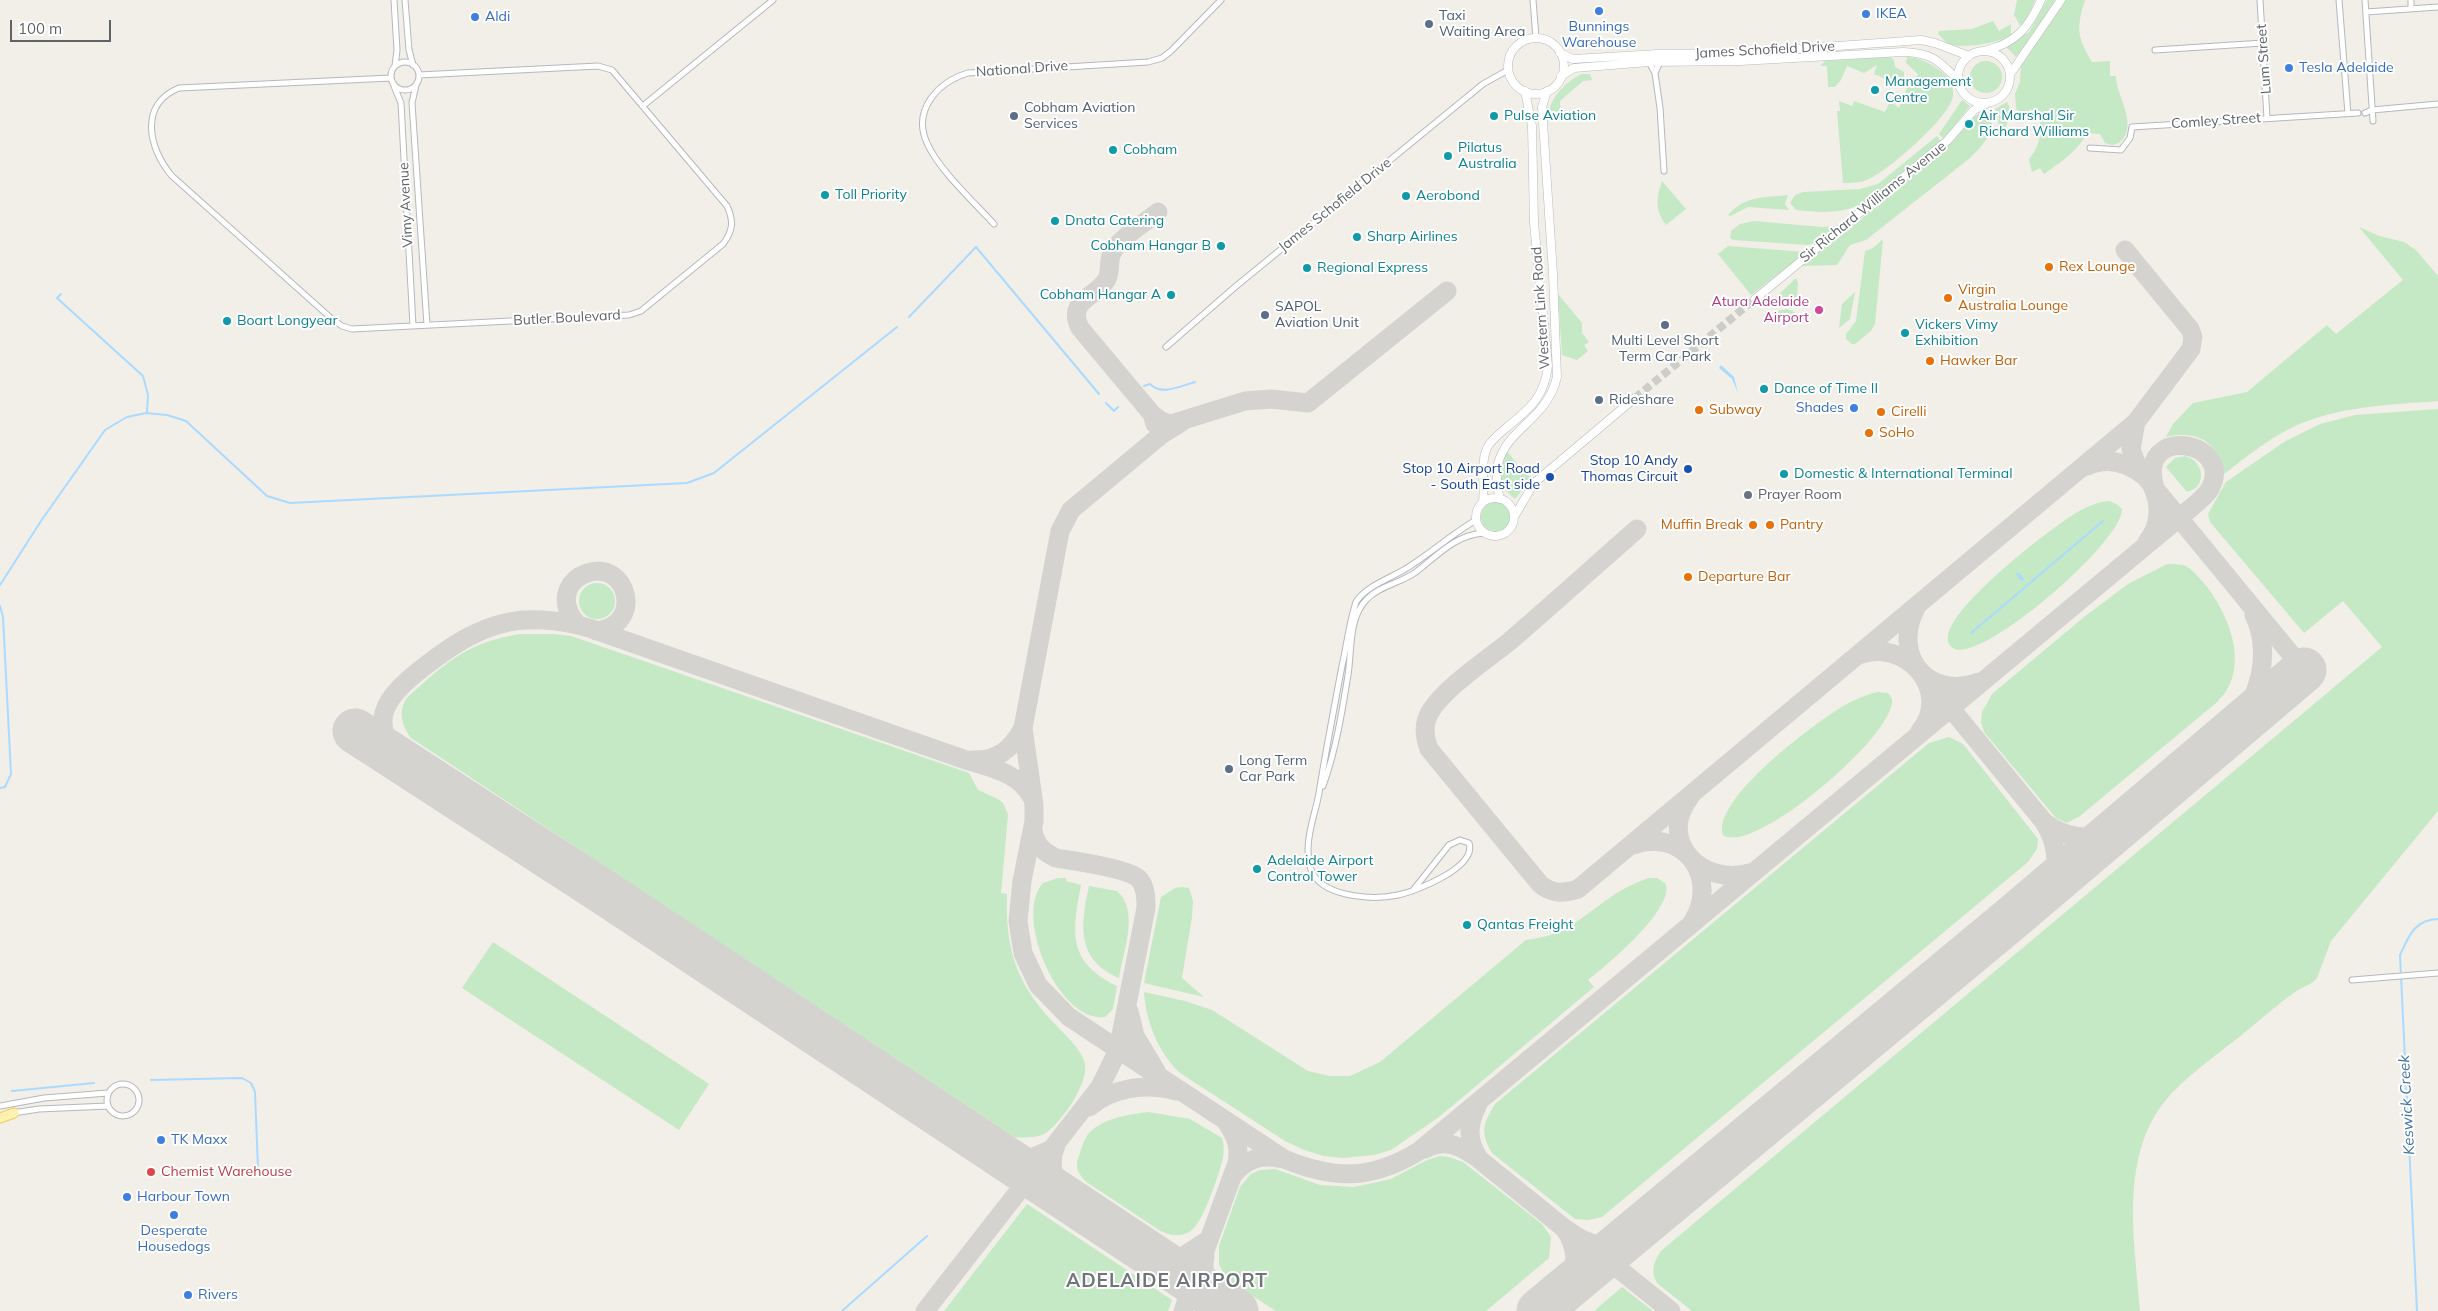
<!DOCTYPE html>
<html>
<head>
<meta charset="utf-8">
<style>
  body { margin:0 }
  #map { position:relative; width:2438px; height:1311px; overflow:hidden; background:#f1efe8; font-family:Mulish,sans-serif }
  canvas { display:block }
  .scale { position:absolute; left:10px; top:20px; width:101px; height:22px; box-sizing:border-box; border:2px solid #5f6368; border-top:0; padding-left:6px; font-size:15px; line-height:18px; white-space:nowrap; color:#5f6368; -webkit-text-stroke:4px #fff; paint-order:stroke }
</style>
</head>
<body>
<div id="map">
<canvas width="2438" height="1311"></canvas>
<div class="scale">100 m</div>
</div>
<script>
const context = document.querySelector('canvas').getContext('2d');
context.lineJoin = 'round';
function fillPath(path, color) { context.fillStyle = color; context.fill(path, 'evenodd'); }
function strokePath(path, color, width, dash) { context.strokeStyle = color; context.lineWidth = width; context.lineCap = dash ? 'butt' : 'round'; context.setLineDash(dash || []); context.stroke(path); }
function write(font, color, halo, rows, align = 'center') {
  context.font = font + ' Mulish,sans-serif'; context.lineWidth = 4; context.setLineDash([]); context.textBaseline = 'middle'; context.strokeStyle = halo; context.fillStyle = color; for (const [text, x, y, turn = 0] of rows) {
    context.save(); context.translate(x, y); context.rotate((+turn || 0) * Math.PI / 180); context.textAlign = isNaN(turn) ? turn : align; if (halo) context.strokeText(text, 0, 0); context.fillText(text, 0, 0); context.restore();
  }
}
fillPath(new Path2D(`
  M2017,0H2035L2028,18L2021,27L2014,15Z
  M2047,0H2055L2033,35L2016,57L2006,47L2029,32Z
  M2064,0H2085C2076,28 2077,37 2092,62L2110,61V76H2116C2116,97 2140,125 2119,143L2112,145L2105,143L2100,134L2087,133C2078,151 2061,162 2044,174L2040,168L2032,172L2029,159C2040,147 2048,119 2030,109L2025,116L2016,109L2015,94L2020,82L2021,63Z
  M1993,21L1999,31L2011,24V35C1999,43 1963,49 1949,44C1943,41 1943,37 1938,34L1939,31L1972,29Z
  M1890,57L1894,60L1895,67L1904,72V78L1898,76L1895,83L1874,74L1877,65L1864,73L1847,66L1841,80L1835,87H1828L1827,66H1820L1825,61Z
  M1907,57C1920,58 1929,62 1939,70C1948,76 1954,84 1953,96C1950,117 1889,170 1869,179C1861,183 1852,183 1843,183L1837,111H1840L1839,101L1852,106L1854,101L1885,112L1890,101L1899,108L1909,83L1915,82L1918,74L1906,63Z
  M1970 77a16 16 0 1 1 32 0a16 16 0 1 1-32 0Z
  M1581,74H1590L1592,80L1583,81L1560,101L1561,118L1547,120C1549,99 1563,84 1581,74Z
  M1962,100L1970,106L1944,139L1939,134Z
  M2007,102C2015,113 2005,131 1996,139L1999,118L1995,109Z
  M1984,112H1988C2000,129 1981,147 1970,158L1866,240L1850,245L1837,265L1801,266C1854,226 1905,184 1954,139C1964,129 1970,115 1984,112Z
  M1937,136L1941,141L1868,201C1844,214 1823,213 1796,210L1790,203L1795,195L1803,192L1860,189L1878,184Z
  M1662,181L1686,209L1666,225C1655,210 1656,199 1662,181Z
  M1788,195L1785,204L1789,210L1748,207L1730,216L1728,215C1746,195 1763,198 1788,195Z
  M1754,221L1822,227L1840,226L1822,240L1808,245L1733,240L1730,238L1731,231L1740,224Z
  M2359,227L2379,236L2404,242L2416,250L2438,276V401C2389,405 2336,406 2291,428C2267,440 2245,458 2224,474C2219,442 2196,429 2166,437L2173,424L2193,403L2247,392L2327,325L2336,334L2403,280Z
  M1883,239L1875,324L1871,331L1855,344H1852L1846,339V334L1856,321L1865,251L1873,248Z
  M1728,246L1804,252L1805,253L1751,295L1718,254Z
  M1796,278L1798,283L1797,299L1791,304L1778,303L1774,299Z
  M1855,292L1850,319L1839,328L1842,304Z
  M1558,294L1582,323V333L1589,342L1584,345L1588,351L1577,360L1562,355Z
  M1787,309L1795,312L1794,318L1773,314L1776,311Z
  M2438,409V811L2331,941L2317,978C2311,985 2302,987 2295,992C2279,1003 2265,1016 2250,1028C2225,1049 2194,1070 2172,1093C2117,1151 2135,1240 2140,1311H1692L1657,1283C1650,1271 1654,1260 1662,1250L2382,647L2343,601L2304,633L2210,522L2208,514L2226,482L2284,442L2320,424L2355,415Z
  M1507,451L1525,474L1532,477L1515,499C1496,483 1498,473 1507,451Z
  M2185,456C2204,461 2208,487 2187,492L2166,467L2175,458Z
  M2109,501L2118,505L2122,509C2123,542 1979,666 1953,648C1921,627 2047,532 2064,521C2076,512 2093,502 2109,501Z
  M1481 517a15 15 0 1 1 30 0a15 15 0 1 1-30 0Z
  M2167,564C2172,564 2178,564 2183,565C2191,567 2197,576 2203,582C2229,613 2253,670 2216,703L2080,816L2067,823L2056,818L1984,732L1981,722L1982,712L1992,694L2084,617L2128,584Z
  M579 601a18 18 0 1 1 36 0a18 18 0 1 1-36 0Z
  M520,634H553L571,636L969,773L978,790L998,799L1003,803L1008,814L1001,893L1007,894C1005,948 1016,983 1053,1022C1064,1034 1081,1048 1085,1064C1089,1083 1060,1125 1044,1134C1035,1138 1024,1138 1014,1137L411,738C402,725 398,713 406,699C443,664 468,642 520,634Z
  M1878,692L1888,693L1892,699C1897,734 1752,857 1723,835C1712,800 1809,728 1837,710C1849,702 1864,695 1878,692Z
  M1949,737L1963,744L2038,839L2037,849L2028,862L1602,1217L1588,1220L1575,1219L1492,1153C1480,1132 1483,1124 1495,1104L1929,743Z
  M1058,878H1066V881L1081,885C1072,932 1067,962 1117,986L1113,1009L1105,1017C1058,1023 1013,915 1043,883Z
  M1649,878H1657L1665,883C1677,907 1606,966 1588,980L1594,987L1439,1117L1391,1150L1374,1155L1342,1158L1324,1156L1304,1150L1285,1141L1180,1073C1158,1052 1146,1022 1144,992L1185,1001L1212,1010L1308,1071L1329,1076H1350L1380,1062L1526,940C1539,938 1551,936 1563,930C1594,913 1613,889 1649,878Z
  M1089,886L1117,891C1140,911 1123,952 1119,978C1075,959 1081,924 1089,886Z
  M1182,887L1189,888L1193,901L1192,917L1182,978L1204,997L1144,983L1161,897L1175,888Z
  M493,942L709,1084L679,1130L462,988Z
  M1149,1112L1190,1119L1222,1138C1224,1144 1224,1151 1223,1158C1219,1174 1204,1220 1192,1230C1182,1238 1169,1236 1159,1230L1088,1183C1077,1174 1074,1166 1080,1153C1082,1146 1085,1137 1090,1132C1104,1118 1130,1114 1149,1112Z
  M1440,1156L1449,1157L1463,1162L1542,1224L1551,1237L1549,1258L1486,1311H1276L1228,1280L1223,1272L1219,1264V1246L1240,1187L1251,1174L1260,1170L1275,1169L1320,1185L1354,1187L1391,1179L1427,1160Z
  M1027,1204L1172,1300L1168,1311H944Z
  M1622,1287L1653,1311H1594Z`), '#c5e8c5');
fillPath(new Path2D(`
  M1721,365L1734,377L1738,393L1732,379L1719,368Z`), '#aadaff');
strokePath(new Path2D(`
  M61,294L57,298L143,376L148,395L147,412
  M909,317L976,247L1099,394
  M1144,386L1150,384C1162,396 1180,386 1195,382
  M1106,403L1114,411L1118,407
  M2017,574L2022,580
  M2019,574L2023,579
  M0,585L41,521L105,430L127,417L146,413L167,415L186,421L267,496L290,503L687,483L714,473L897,327
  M0,606L3,617L11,774L5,787L0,788
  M1971,633L2103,521
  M151,1080L242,1078L251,1083L255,1092L258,1169
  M12,1091L94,1083
  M842,1311L927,1236
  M2417,1311L2400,955C2409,936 2414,920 2438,919`), '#aadaff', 2);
strokePath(new Path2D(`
  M1152,414L1161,421L1171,424L1245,401L1271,399L1308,403L1447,291
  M2136,422L2131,449L2138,468L2304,670
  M1155,424L1152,414L1080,328C1066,300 1096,298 1107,279C1111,271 1108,261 1112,253C1118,239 1146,222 1158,212
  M2087,466C2107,457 2126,462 2143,475
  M1637,529C1595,566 1553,604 1510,641C1488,659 1444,688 1430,712C1423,724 1424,736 1429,749L1540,884C1552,894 1563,894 1578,889L2136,422L2191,349L2193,337L2190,329L2125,250
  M2147,542C2160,526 2161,506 2153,488
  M1916,608C1891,655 1928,701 1979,682
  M578,625C569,615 563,603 568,590C572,581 578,576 587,573C628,559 645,626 596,631
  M1859,655C1905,637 1953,691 1920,731
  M1921,672L2044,822C2057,844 2061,865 2047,888
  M1023,728L1034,805V821L1022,881L1018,921L1023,953L1038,985L1069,1017L1284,1159C1335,1180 1372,1180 1419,1151L2179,518C2189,509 2203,500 2210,489C2236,440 2135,423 2155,488
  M2233,732C2258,698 2273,655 2254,615
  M972,760C997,761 1011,750 1023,728L1060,531L1071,510L1161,435L1182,422
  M406,764C363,722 386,696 425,666C451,646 476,629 509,622C535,617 567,621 592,629L966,760C990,768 1018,772 1031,796
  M1690,797C1656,840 1702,889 1753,872
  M2044,822C2065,838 2086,840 2111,834
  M1633,845C1683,827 1720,877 1693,921
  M1129,1011L1135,1036L1156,1071
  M1478,1104C1468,1124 1466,1140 1480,1160L1564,1228C1580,1251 1578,1272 1560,1293
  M1089,1107C1114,1087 1146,1083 1176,1091
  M1056,1145C1048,1164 1054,1181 1065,1197
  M1425,1149C1446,1138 1461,1146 1479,1159
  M1003,1156L1029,1159L1050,1150
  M1233,1175C1247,1158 1262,1154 1284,1159
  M1566,1229C1591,1248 1606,1249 1633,1234
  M1205,1256C1201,1274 1209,1286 1219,1300
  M1154,1257H1182L1208,1240
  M1605,1258L1671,1311
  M925,1311L1100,1087L1118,1050L1146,908C1146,898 1146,887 1139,879C1128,868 1073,861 1056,858C1043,852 1036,845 1033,831
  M1183,1311L1237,1163C1240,1147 1236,1136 1227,1123`), '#d4d3d0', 19);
strokePath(new Path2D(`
  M355,731L602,891L1236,1311
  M1539,1311L2012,918L2304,670`), '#d4d3d0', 45);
strokePath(new Path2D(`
  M1635,398L1755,299`), '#ccccc8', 8, [8, 4]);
const street = new Path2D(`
  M394,0L397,50L395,66
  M405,0L409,50L413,65
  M1533,0L1536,38
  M2260,0L2267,118
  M2339,0L2348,114
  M2365,0L2373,121
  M2411,0V9
  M2366,12L2438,7
  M2155,50L2263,43
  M1649,62L1655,73L1660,62
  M391 76a14 14 0 1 1 28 0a14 14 0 1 1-28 0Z
  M1655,73L1660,108L1664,171
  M391,78L179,88C139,104 148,148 172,176L332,319L342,326L352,329L629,315L641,311L723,244C733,231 734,221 727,206L612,70L598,66L419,75
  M416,85L412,103L427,325
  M394,86L401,103L413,326
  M644,105L773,0
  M2365,113L2372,110L2438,104
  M2090,148L2121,150L2130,138L2132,127L2358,113
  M994,224C975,203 938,169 927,143C912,110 938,82 968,73L1148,62L1162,58L1171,51L1221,0
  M1166,347L1235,287L1483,84L1508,70
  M1323,786C1336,750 1342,712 1348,675C1352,650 1348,618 1367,599C1379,586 1401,583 1416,572C1438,555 1455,535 1484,533
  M1414,889L1449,845L1460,840L1469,843C1477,867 1417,891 1398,895C1375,900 1327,898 1313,874C1309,867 1308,857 1308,849C1308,830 1316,811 1319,793C1326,750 1334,708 1342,666C1347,644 1349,623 1356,602C1367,584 1396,577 1413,564C1434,550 1454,533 1476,520
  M2352,980L2438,973
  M107 1100a16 16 0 1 1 32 0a16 16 0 1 1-32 0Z
  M0,1106L44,1098L108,1093
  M13,1113L39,1109L108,1106`);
const secondary = new Path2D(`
  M1508 66a28 28 0 1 1 56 0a28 28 0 1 1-56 0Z
  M1987,50C2016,43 2029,27 2041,0
  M1958 77a26 26 0 1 1 52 0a26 26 0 1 1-52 0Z
  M1560,53L1573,59L1658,54L1740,53L1921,40L1935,43L1969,56
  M2011,73L2061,0
  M1561,76L1574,68L1649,62L1740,61L1903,52C1932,53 1938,60 1958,80
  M1755,299L1947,141L1974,110L1988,103
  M1476 517a19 19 0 1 1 38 0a19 19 0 1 1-38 0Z
  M1500,499C1482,431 1544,432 1557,377L1553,274L1542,107L1547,91
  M1483,502C1485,485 1480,464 1487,448C1491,440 1499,434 1506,428C1530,408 1544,398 1548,366L1534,223L1532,126L1525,91
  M1514,517L1534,483L1635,398`);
const primary = new Path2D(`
  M0,1118L14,1113`);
strokePath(street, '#b5b8bc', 7);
strokePath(secondary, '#b6babf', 9);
strokePath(primary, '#f2c960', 11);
strokePath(street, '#fff', 5);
strokePath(secondary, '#fff', 8);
strokePath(primary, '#fff2af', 9);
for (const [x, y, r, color] of [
  [1599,11,5,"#3f7fe0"],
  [1866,14,5,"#3f7fe0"],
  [475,17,5,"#3f7fe0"],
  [1429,24,5,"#5c6f8a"],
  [2289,68,5,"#3f7fe0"],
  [1875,90,5,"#0f9aa8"],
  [1014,116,5,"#5c6f8a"],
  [1494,116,5,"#0f9aa8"],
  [1969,124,5,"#0f9aa8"],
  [1113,150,5,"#0f9aa8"],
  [1448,156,5,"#0f9aa8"],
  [825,195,5,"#0f9aa8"],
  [1406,196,5,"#0f9aa8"],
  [1055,221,5,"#0f9aa8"],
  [1357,237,5,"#0f9aa8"],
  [1221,246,5,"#0f9aa8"],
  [2049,267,5,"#e8710a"],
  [1307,268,5,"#0f9aa8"],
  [1171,295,5,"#0f9aa8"],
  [1948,298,5,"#e8710a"],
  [1819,310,5,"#d1479c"],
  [1265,315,5,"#5c6f8a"],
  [227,321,5,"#0f9aa8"],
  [1665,325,5,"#5c6f8a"],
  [1905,333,5,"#0f9aa8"],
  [1930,361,5,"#e8710a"],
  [1764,389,5,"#0f9aa8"],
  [1599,400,5,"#5c6f8a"],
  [1854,408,5,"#3f7fe0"],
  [1699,410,5,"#e8710a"],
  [1881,412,5,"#e8710a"],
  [1869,433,5,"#e8710a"],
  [1688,469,5,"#1a4fb4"],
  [1784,474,5,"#0f9aa8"],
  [1550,477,5,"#1a4fb4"],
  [1748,495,5,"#6b7280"],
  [1753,525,5,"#e8710a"],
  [1770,525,5,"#e8710a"],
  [1688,577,5,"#e8710a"],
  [1229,769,5,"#5c6f8a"],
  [1257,869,5,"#0f9aa8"],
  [1467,925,5,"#0f9aa8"],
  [161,1140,5,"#3f7fe0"],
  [151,1172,5,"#e0444e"],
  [127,1197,5,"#3f7fe0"],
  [174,1215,5,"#3f7fe0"],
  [188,1295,5,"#3f7fe0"]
]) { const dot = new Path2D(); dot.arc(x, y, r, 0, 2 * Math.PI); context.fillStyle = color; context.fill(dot); strokePath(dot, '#fff', 2); }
write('14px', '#366cbe', '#fff', [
  ["IKEA",1876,14],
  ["Aldi",485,17],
  ["Bunnings",1599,27,"center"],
  ["Warehouse",1599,43,"center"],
  ["Tesla Adelaide",2299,68],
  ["Shades",1844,408,"right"],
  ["TK Maxx",171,1140],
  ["Harbour Town",137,1197],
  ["Desperate",174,1231,"center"],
  ["Housedogs",174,1247,"center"],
  ["Rivers",198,1295]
], 'left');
write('14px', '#4e5e75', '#fff', [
  ["Taxi",1439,16],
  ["Waiting Area",1439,32],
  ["Cobham Aviation",1024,108],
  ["Services",1024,124],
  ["SAPOL",1275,307],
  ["Aviation Unit",1275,323],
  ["Multi Level Short",1665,341,"center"],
  ["Term Car Park",1665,357,"center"],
  ["Rideshare",1609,400],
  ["Long Term",1239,761],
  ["Car Park",1239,777]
], 'left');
write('14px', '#5f6368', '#fff', [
  ["James Schofield Drive",1765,50,-3],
  ["Lum Street",2264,59,-94],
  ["National Drive",1022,69,-4],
  ["Comley Street",2216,121,-4],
  ["Sir Richard Williams Avenue",1873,202,-39],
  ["Vimy Avenue",406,205,-93],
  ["James Schofield Drive",1335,205,-39],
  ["Western Link Road",1541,308,-94],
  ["Butler Boulevard",567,318,-3]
]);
write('14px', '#0d838f', '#fff', [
  ["Management",1885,82],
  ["Centre",1885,98],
  ["Pulse Aviation",1504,116],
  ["Air Marshal Sir",1979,116],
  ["Richard Williams",1979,132],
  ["Pilatus",1458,148],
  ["Australia",1458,164],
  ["Cobham",1123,150],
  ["Toll Priority",835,195],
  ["Aerobond",1416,196],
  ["Dnata Catering",1065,221],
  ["Sharp Airlines",1367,237],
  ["Cobham Hangar B",1211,246,"right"],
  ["Regional Express",1317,268],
  ["Cobham Hangar A",1161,295,"right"],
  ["Boart Longyear",237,321],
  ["Vickers Vimy",1915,325],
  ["Exhibition",1915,341],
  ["Dance of Time II",1774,389],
  ["Domestic & International Terminal",1794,474],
  ["Adelaide Airport",1267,861],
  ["Control Tower",1267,877],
  ["Qantas Freight",1477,925]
], 'left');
write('14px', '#c56008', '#fff', [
  ["Rex Lounge",2059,267],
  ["Virgin",1958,290],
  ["Australia Lounge",1958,306],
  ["Hawker Bar",1940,361],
  ["Subway",1709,410],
  ["Cirelli",1891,412],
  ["SoHo",1879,433],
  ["Muffin Break",1743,525,"right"],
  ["Pantry",1780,525],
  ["Departure Bar",1698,577]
], 'left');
write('14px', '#b23c85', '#fff', [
  ["Atura Adelaide",1809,302],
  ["Airport",1809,318]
], 'right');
write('14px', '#164399', '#fff', [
  ["Stop 10 Andy",1678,461],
  ["Thomas Circuit",1678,477],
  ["Stop 10 Airport Road",1540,469],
  ["- South East side",1540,485]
], 'right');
write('14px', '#5b616d', '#fff', [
  ["Prayer Room",1758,495]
], 'left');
write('14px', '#be3a42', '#fff', [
  ["Chemist Warehouse",161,1172]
], 'left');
write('italic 15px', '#4174aa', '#fff', [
  ["Keswick Creek",2407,1105,-93]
]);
context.letterSpacing = '1px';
write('bold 19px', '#70757a', '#fff', [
  ["ADELAIDE AIRPORT",1167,1281]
]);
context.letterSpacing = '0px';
</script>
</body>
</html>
